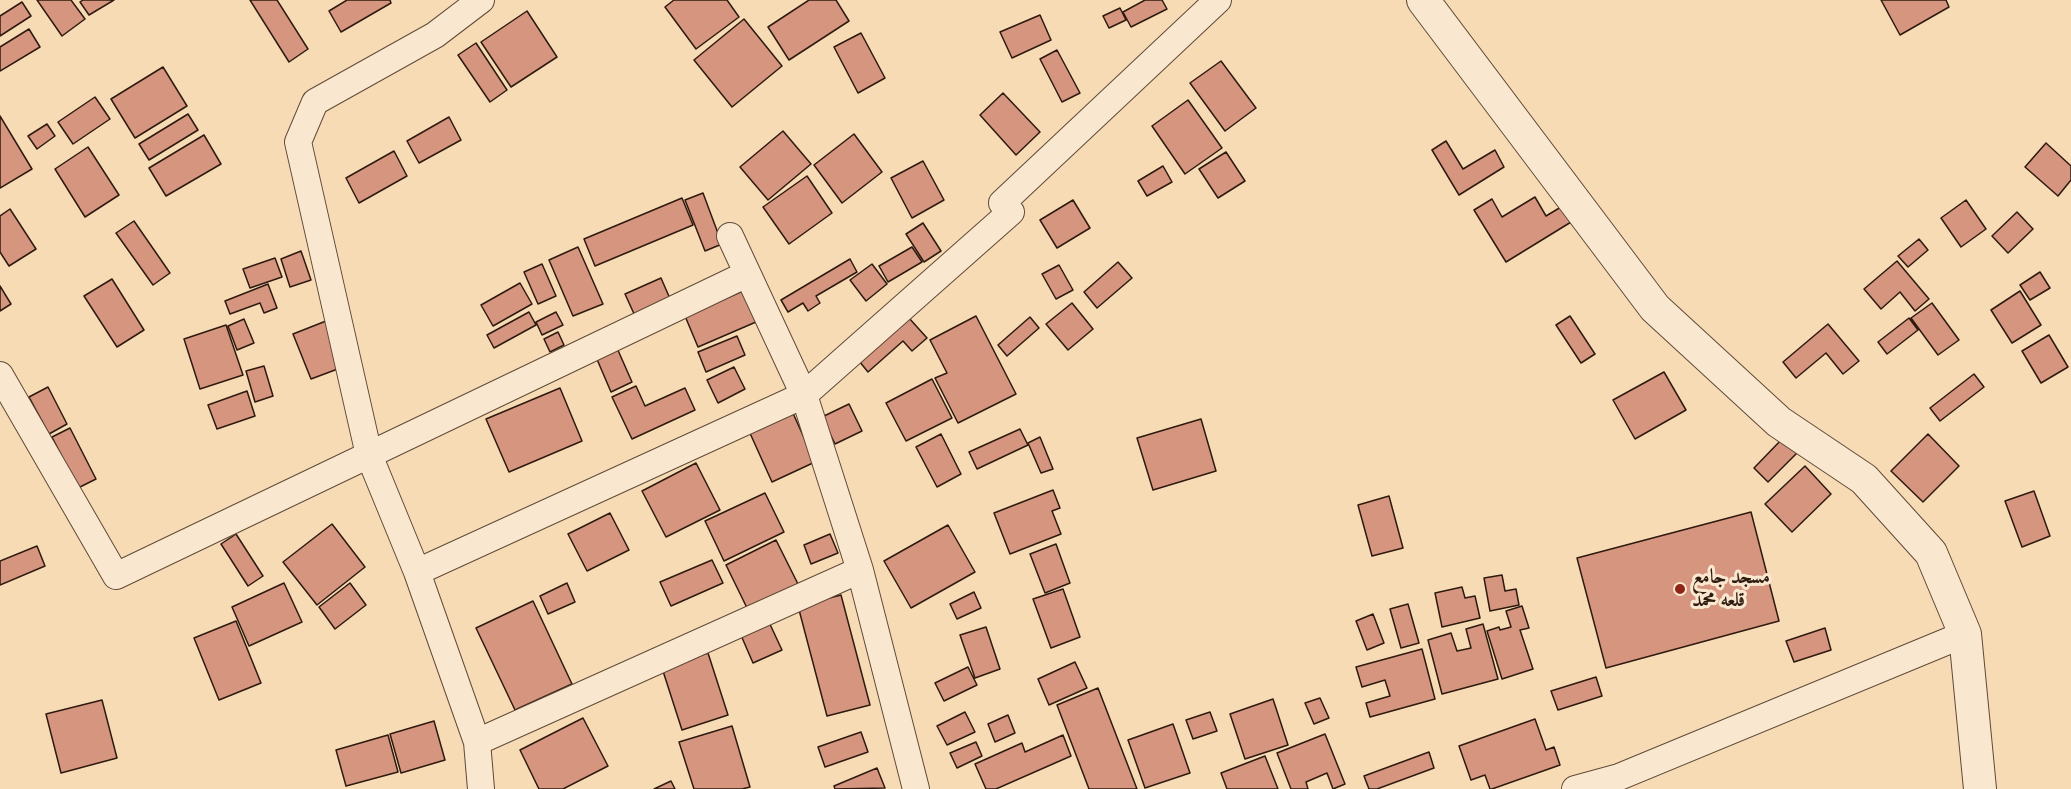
<!DOCTYPE html>
<html>
<head>
<meta charset="utf-8">
<style>
  body { margin:0 }
  canvas { display:block; background:#f6dbb5 }
</style>
</head>
<body>
<canvas width="2071" height="789"></canvas>
<script>
const context = document.querySelector('canvas').getContext('2d');
context.lineJoin = 'round';
function fillPath(path, color) { context.fillStyle = color; context.fill(path, 'evenodd'); }
function strokePath(path, color, width, dash) { context.strokeStyle = color; context.lineWidth = width; context.lineCap = dash ? 'butt' : 'round'; context.setLineDash(dash || []); context.stroke(path); }
function write(font, color, halo, rows, align = 'center') {
  context.font = font + ' "Gentium Book Plus",Amiri,serif'; context.lineWidth = 6; context.setLineDash([]); context.textBaseline = 'middle'; context.strokeStyle = halo; context.fillStyle = color; for (const [text, x, y, turn = 0] of rows) {
    context.save(); context.translate(x, y); context.rotate((+turn || 0) * Math.PI / 180); context.textAlign = isNaN(turn) ? turn : align; if (halo) context.strokeText(text, 0, 0); context.fillText(text, 0, 0); context.restore();
  }
}
const building = new Path2D(`
  M37,0H71L85,19L62,36Z
  M83,0H114L89,15L80,2Z
  M250,0H277L308,49L289,62Z
  M347,0H390L391,3L341,32L329,11Z
  M674,0H727L739,17L696,49L665,7Z
  M809,0H836L849,21L789,60L768,27Z
  M1145,0H1162L1167,9L1131,27L1123,12Z
  M1881,0H1946L1949,7L1900,35Z
  M22,2L31,16L0,36V16Z
  M1120,8L1126,20L1109,28L1103,16Z
  M527,11L557,57L511,87L481,42Z
  M1040,15L1051,40L1012,58L1000,32Z
  M744,19L782,66L732,107L694,60Z
  M29,29L40,47L0,71V47Z
  M861,33L885,78L858,93L834,47Z
  M476,43L507,90L490,102L458,55Z
  M1057,50L1080,93L1062,102L1040,59Z
  M1221,61L1256,108L1225,131L1190,83Z
  M163,67L187,106L135,138L111,99Z
  M1003,93L1040,132L1016,155L980,115Z
  M95,97L110,119L73,144L58,122Z
  M1188,100L1222,148L1185,174L1152,126Z
  M188,114L198,130L149,160L139,144Z
  M0,116L32,169L0,188Z
  M449,117L461,140L419,163L407,141Z
  M47,124L55,136L37,149L28,136Z
  M783,131L811,164L768,200L740,167Z
  M854,134L882,172L842,203L814,165Z
  M204,135L221,164L166,196L149,168Z
  M1446,141L1463,169L1495,150L1504,167L1459,195L1432,150Z
  M2046,143L2071,166V180L2058,196L2025,167Z
  M88,147L119,195L85,217L55,169Z
  M394,151L407,176L359,203L346,178Z
  M1226,152L1245,181L1218,198L1199,169Z
  M923,161L944,200L912,218L891,178Z
  M1163,166L1172,182L1147,196L1138,181Z
  M807,176L832,213L789,244L763,207Z
  M703,193L722,244L705,251L685,200Z
  M1535,197L1546,216L1566,204L1576,219L1506,262L1474,210L1492,199L1502,217Z
  M682,198L693,225L595,266L584,239Z
  M1073,200L1090,228L1057,248L1040,220Z
  M1966,200L1986,229L1961,247L1941,218Z
  M10,209L36,249L9,266L0,252V216Z
  M2017,212L2033,229L2008,253L1992,236Z
  M134,221L170,273L153,285L116,233Z
  M923,223L941,251L924,262L906,234Z
  M1919,239L1928,250L1908,267L1898,256Z
  M578,247L603,304L573,316L549,260Z
  M912,247L922,262L888,282L879,266Z
  M301,251L311,280L290,287L281,259Z
  M275,258L282,277L250,288L243,269Z
  M850,259L857,272L816,296L820,303L808,311L803,303L788,312L781,300Z
  M1897,261L1929,299L1915,311L1900,292L1881,309L1864,289Z
  M1118,262L1132,278L1097,308L1084,292Z
  M542,264L556,296L538,304L524,272Z
  M872,264L887,284L866,301L850,280Z
  M1059,265L1073,290L1056,299L1042,274Z
  M2040,272L2050,288L2030,300L2020,285Z
  M661,278L671,301L635,316L625,294Z
  M112,279L144,330L117,347L84,296Z
  M520,283L532,304L493,326L481,305Z
  M268,284L277,308L264,313L260,303L230,314L225,301Z
  M0,286L11,304L0,311Z
  M743,291L756,322L698,347L685,316Z
  M2020,291L2041,325L2012,343L1991,310Z
  M1072,303L1093,329L1068,350L1046,324Z
  M1932,303L1959,340L1938,355L1911,318Z
  M529,312L536,325L494,348L487,335Z
  M556,312L563,325L542,335L536,322Z
  M976,316L1016,394L958,423L935,378L947,373L930,340Z
  M1570,316L1595,354L1581,363L1556,325Z
  M1030,317L1039,328L1007,356L998,345Z
  M909,318L927,338L912,351L903,341L868,372L859,361Z
  M1909,318L1918,330L1887,354L1878,342Z
  M244,319L254,343L237,350L228,326Z
  M326,321L343,367L311,379L293,334Z
  M1828,324L1859,361L1843,374L1826,353L1796,378L1783,362Z
  M226,325L243,375L200,389L184,339Z
  M558,332L564,345L550,352L544,339Z
  M2049,335L2068,367L2041,383L2022,351Z
  M737,336L745,355L706,372L698,352Z
  M617,348L632,382L611,392L596,357Z
  M264,366L273,396L255,402L246,371Z
  M734,367L745,389L718,403L707,380Z
  M1664,372L1686,410L1635,439L1613,400Z
  M1974,374L1984,387L1940,421L1930,408Z
  M932,379L952,418L906,441L886,403Z
  M636,386L645,406L685,388L695,410L632,439L612,397Z
  M48,387L67,424L49,434L29,397Z
  M560,388L582,441L509,472L486,419Z
  M247,391L255,416L217,429L208,405Z
  M849,404L862,431L835,444L822,417Z
  M792,411L815,462L772,482L749,431Z
  M1201,419L1216,471L1153,490L1137,438Z
  M70,428L96,479L78,488L52,437Z
  M1020,429L1028,445L977,469L969,452Z
  M941,434L961,474L937,487L916,447Z
  M1928,434L1959,466L1923,502L1891,471Z
  M1040,437L1053,469L1041,473L1028,443Z
  M1783,438L1797,453L1768,482L1754,468Z
  M696,463L720,510L666,537L642,491Z
  M1805,466L1831,494L1792,532L1765,504Z
  M1053,490L1060,508L1052,511L1061,534L1010,554L994,513Z
  M2034,491L2050,536L2022,547L2005,501Z
  M765,493L784,532L724,561L705,521Z
  M1389,496L1403,548L1372,556L1358,505Z
  M1751,512L1779,621L1606,668L1577,558Z
  M610,513L629,550L587,571L568,534Z
  M332,524L365,567L317,605L283,562Z
  M948,525L975,572L911,608L884,561Z
  M236,534L263,576L248,586L221,544Z
  M830,534L838,553L811,564L804,545Z
  M776,540L799,586L748,610L726,565Z
  M1056,544L1070,583L1045,593L1030,554Z
  M37,546L45,566L0,585V561Z
  M712,560L723,583L671,606L660,582Z
  M1502,575L1505,591L1516,589L1519,605L1490,611L1484,578Z
  M284,583L302,622L249,646L232,607Z
  M350,583L366,605L335,629L319,607Z
  M567,583L575,602L548,614L540,596Z
  M1462,587L1465,598L1475,596L1480,618L1442,627L1435,593Z
  M1063,589L1080,637L1051,648L1033,599Z
  M974,592L981,608L957,619L950,604Z
  M841,595L870,705L827,716L798,606Z
  M533,601L572,684L515,710L476,628Z
  M1408,604L1419,643L1401,648L1390,609Z
  M1522,606L1529,628L1520,630L1533,669L1502,679L1487,631L1499,627L1500,630L1511,627L1506,611Z
  M1373,614L1384,643L1367,650L1356,621Z
  M768,620L782,650L753,663L740,633Z
  M236,621L261,683L219,700L194,638Z
  M1483,624L1498,679L1442,694L1428,640L1451,633L1457,651L1471,648L1466,629Z
  M986,627L1000,669L975,678L960,635Z
  M1825,628L1831,650L1794,662L1786,641Z
  M1422,649L1435,699L1370,717L1366,703L1390,696L1385,680L1362,687L1356,667Z
  M708,653L728,715L682,730L662,668Z
  M1075,662L1087,688L1049,705L1038,679Z
  M968,667L977,685L944,701L935,683Z
  M1596,677L1602,696L1558,710L1551,691Z
  M1098,688L1137,789H1089L1057,705Z
  M1320,698L1329,718L1314,724L1305,703Z
  M1273,699L1288,745L1245,759L1230,714Z
  M102,700L117,758L61,773L46,714Z
  M965,712L975,732L947,745L937,726Z
  M1210,712L1217,731L1193,739L1186,720Z
  M1008,715L1015,733L995,742L988,724Z
  M583,718L608,766L563,789H539L520,750Z
  M1535,719L1546,750L1554,747L1560,765L1492,789H1490L1485,775L1471,780L1459,746Z
  M434,721L445,760L401,773L390,734Z
  M1173,724L1190,773L1145,788L1128,740Z
  M732,726L750,787L742,789H694L679,742Z
  M861,732L868,752L825,767L818,747Z
  M1325,734L1345,784L1333,789L1327,773L1306,782L1308,789H1291L1277,753Z
  M388,735L398,772L346,786L336,750Z
  M1063,735L1071,756L996,789H986L975,764L1022,743L1025,752Z
  M976,742L982,756L957,768L950,753Z
  M1429,752L1434,768L1377,789H1369L1364,776Z
  M1265,756L1278,789H1227L1221,773Z
  M877,768L885,788L835,789L834,786Z
  M671,781L675,789H654Z`);
fillPath(building, '#d6957f');
strokePath(building, '#2e1a0e', 1.5);
const minor = new Path2D(`
  M481,0L435,35L315,102L298,142L369,455L417,572L477,742L481,789
  M730,236L804,395L860,570L916,789
  M0,375L116,576L747,274
  M417,572L804,395L1011,212L1002,203L1218,0
  M477,742L860,570
  M1575,789L1619,777L1965,634`);
const tertiary = new Path2D(`
  M1423,0L1655,308L1779,422L1864,479L1931,553L1965,634L1980,789`);
strokePath(minor, '#604a38', 28);
strokePath(tertiary, '#604a38', 34);
strokePath(minor, '#f9e8cf', 26);
strokePath(tertiary, '#f9e8cf', 32);
for (const [x, y, r, color] of [
  [1680,589,6,"#8f2418"]
]) { const dot = new Path2D(); dot.arc(x, y, r, 0, 2 * Math.PI); context.fillStyle = color; context.fill(dot); strokePath(dot, '#f9e8cf', 2); }
write('bold 20px', '#2e1a0e', '#f9e8cf', [
  ["مسجد جامع",1692,578],
  ["قلعه محمد",1692,601]
], 'left');
</script>
</body>
</html>
